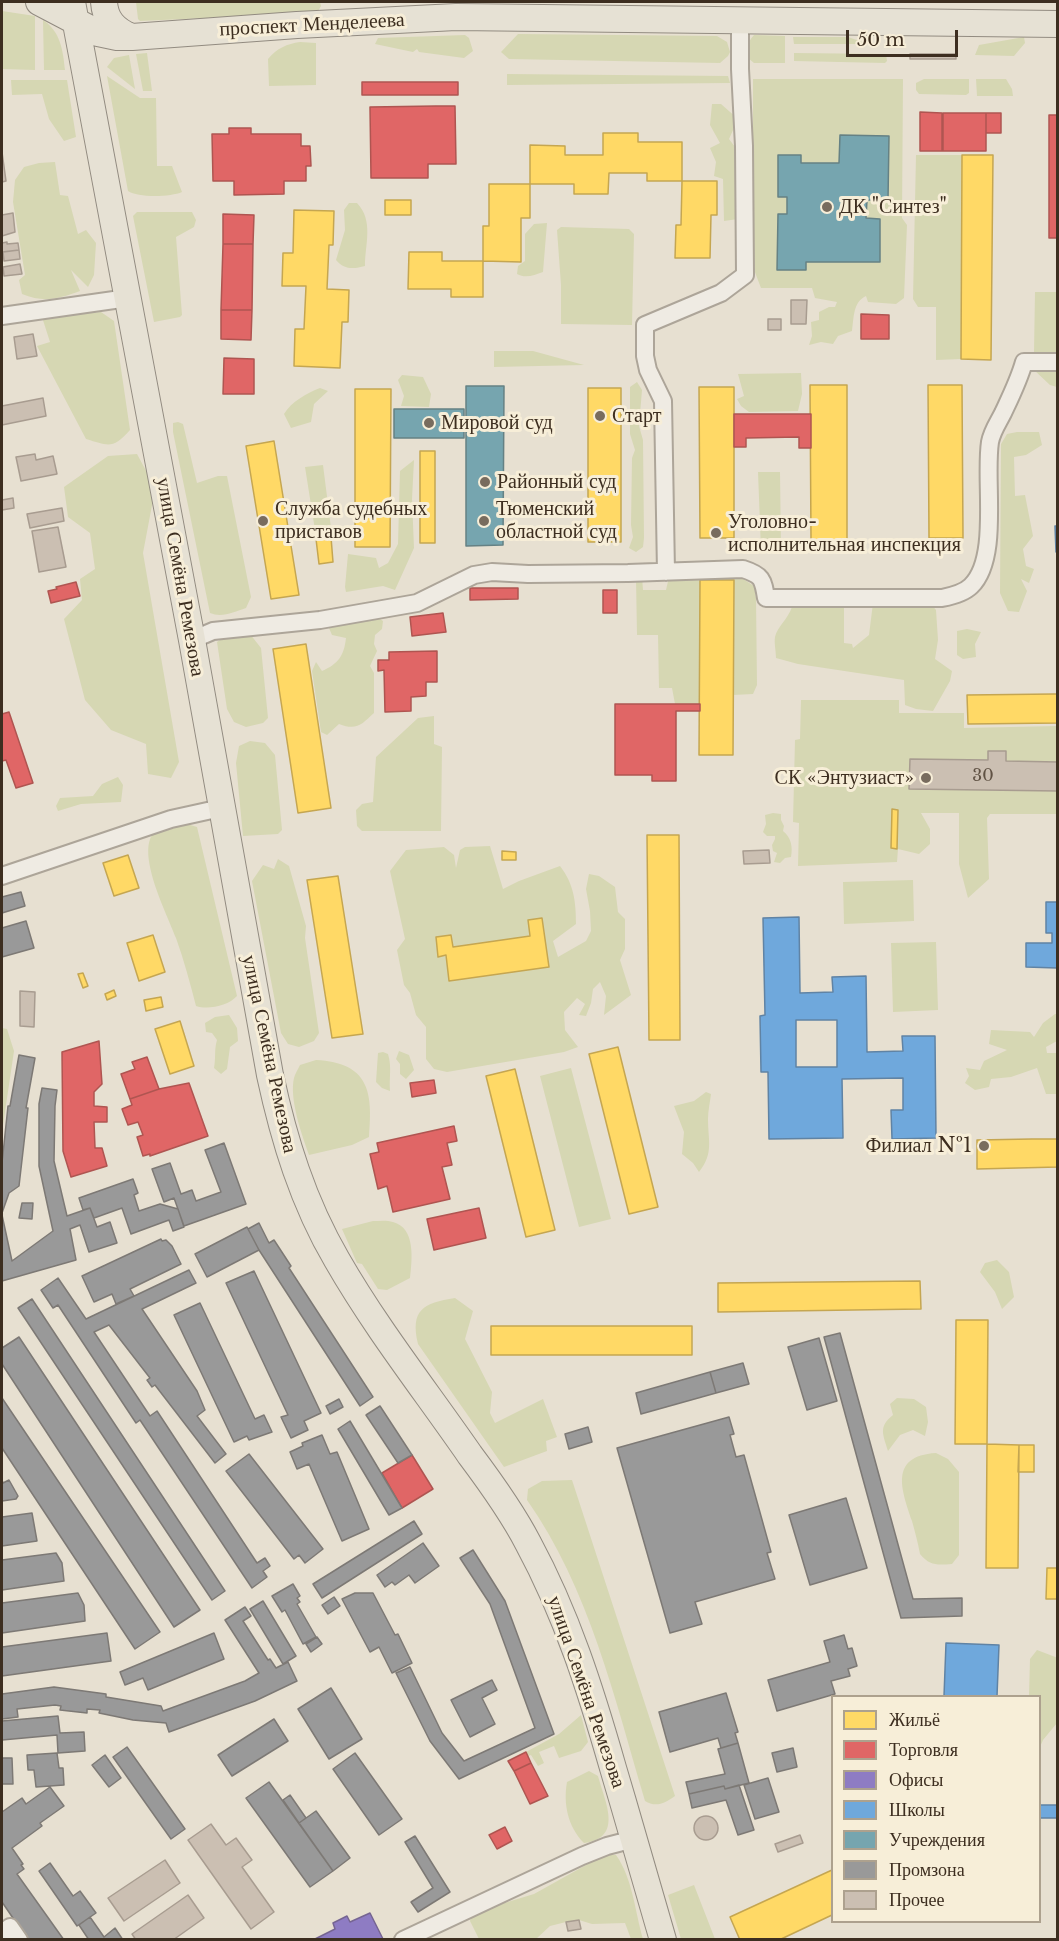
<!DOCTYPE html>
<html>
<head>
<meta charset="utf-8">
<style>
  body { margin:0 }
  #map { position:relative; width:1059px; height:1941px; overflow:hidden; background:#e7e0d1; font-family:"Libre Baskerville",serif }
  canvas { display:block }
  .frame { position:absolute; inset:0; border:3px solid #3d2e20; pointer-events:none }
  .legend { position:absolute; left:831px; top:1695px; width:210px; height:228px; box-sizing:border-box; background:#f7eed8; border:2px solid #ada18e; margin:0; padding:8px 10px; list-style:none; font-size:18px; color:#3d2e20 }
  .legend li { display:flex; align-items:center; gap:12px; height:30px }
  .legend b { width:30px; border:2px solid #ada18e }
  .scale { position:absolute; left:846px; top:30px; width:112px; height:27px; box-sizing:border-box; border:3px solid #3d2e20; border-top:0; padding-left:8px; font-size:18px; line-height:21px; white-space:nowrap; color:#3d2e20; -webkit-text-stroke:4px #f7eed8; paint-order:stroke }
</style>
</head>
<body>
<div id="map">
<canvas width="1059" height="1941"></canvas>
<div class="frame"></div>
<ul class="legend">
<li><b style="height:16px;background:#ffd966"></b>Жильё</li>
<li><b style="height:16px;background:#e06666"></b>Торговля</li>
<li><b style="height:16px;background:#8e7cc3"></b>Офисы</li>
<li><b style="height:16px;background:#6fa8dc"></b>Школы</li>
<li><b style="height:16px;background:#76a5af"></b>Учреждения</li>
<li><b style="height:16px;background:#999"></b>Промзона</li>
<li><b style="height:16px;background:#cbbfb2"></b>Прочее</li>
</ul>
<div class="scale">50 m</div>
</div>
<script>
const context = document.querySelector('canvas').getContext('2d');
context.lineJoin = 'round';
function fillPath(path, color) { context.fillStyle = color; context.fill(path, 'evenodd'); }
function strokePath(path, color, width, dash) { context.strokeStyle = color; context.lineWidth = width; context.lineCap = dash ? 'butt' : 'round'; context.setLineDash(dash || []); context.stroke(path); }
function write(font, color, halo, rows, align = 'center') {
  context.font = font + ' "Libre Baskerville",serif'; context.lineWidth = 6; context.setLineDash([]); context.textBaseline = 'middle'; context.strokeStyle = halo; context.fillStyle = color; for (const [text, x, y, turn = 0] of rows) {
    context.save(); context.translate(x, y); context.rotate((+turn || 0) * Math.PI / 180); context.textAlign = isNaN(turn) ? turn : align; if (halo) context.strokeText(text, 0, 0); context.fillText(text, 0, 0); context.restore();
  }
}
fillPath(new Path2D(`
  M136,2H320L321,6L317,13L140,21L138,19Z
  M2,11L35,16V70L2,69Z
  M43,20C61,32 63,51 65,70H44Z
  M518,34L717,36L727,42L730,52L728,56L720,63L509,59L501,52Z
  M465,35L469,38L473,51L464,58L419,52L417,49L413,52L375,44L378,38Z
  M754,35L785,36V63H754L748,58C748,49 747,42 754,35Z
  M793,37H848L868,44H794Z
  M1024,37L1025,43L1014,56L975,55L979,45Z
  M300,42L316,43V85L269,86L268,59C277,48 287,44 300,42Z
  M147,53L152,91H143L136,54Z
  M794,53L886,54L887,61L885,63L794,61Z
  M129,55L135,89L107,67L114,58Z
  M507,74L728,76L730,83L507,85Z
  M107,76L140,98H156L157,166H172L182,192C171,197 138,198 128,191Z
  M753,79H903L902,218L907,225L904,298L896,304L868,302L866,296C853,302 854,317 852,331L838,336L833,344L821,342L809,345L812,336L811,322L819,320V312L829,307H835L837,302L815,298L812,288H761L753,267Z
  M924,79H969V93L966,95L919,94L916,90V83Z
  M976,79H1006L1012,89L1013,96H977Z
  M11,80H67L76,137L64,141L49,119L42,94L12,95Z
  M712,104H721L738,119L729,139L738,151V219L724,221L723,179L714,176L716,162L710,148L720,143L710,125Z
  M916,155H962L961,359L936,360V307H918L913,299Z
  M55,162L60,195L68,196L78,234L86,230L96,243L94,275L88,287L71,270L80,291C58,299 44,303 22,294L19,280L25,275L13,202L15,180L24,167L39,163Z
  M349,203H357C374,221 365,244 365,266C354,269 344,270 336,260L345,230L344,210Z
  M137,212H192L196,220L194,227L176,237L182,315L180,317L154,322L133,216Z
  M547,223L543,272C534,275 526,279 517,274L518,266L525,261V234L534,224Z
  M561,227L629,229L634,234L632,325L561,324V285L557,230Z
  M1035,292H1057V353L1034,352Z
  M101,312L114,321L130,430C113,449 109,446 86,439L37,346L50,342L42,317Z
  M494,351H533L584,365L494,367Z
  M1034,370H1057V387L1050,385Z
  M801,373L802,394L798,411L749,412L741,406L737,399L744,396L738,374Z
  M402,375L423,377L431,394L429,407L401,406L404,396L398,380Z
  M637,382L642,390L639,426L643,440L644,538L643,547L636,552L629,548L633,537L631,525L632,458L635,450L630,434V387Z
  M320,388L328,391L314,404L311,422L291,428L284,414C291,402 307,393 320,388Z
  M178,422L183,424L197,483L218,476H227L251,597L246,608C234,612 222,618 210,613L173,432V423Z
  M1017,432H1039L1042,445L1026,455L1014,457L1015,496L1025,495L1033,536L1023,549L1026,566L1034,569L1029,583L1021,579L1027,591L1019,612L1008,611L1000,593L1001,444L1007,434Z
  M137,454L151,480L153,500L143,553L179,762L171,778L148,774L146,744L111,730L85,700L64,619L82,600L80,579L95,569L90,533L68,517L64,487L108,456Z
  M414,460L412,499L414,548L395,590L383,586L346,592L345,587L348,554L376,558L379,568L388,563L398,544L400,471Z
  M323,465L331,528L315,530L305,467Z
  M758,472H780L781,549L778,552L764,553L761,550Z
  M737,575L754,586L756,598L757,685L753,694L733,695V580H700V704H675L672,688H659L658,635H637L636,578L642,577L643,590H666L669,577Z
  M928,601L936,610L938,640L935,659L952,671L950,681L933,711L916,709L905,705L904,680L798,664L776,658C776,651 774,643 775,637C777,627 788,619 792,607L821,604L819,607L844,608V643L852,644L853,648L869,635L873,603H887L904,607L910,602Z
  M377,617L383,621L382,629L375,635L374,644L377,651L370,666L374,673V713C362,724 357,731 339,724L327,735L321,732L312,671L316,662L322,671C338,664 344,656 346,638L332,635L329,628L334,624Z
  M967,629L981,632L975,644L976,657L963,659L957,655V631Z
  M250,634L261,648L268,718L263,723L246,727L234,722L227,709L217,642L221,639Z
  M801,700H899V713H964V728L1057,726V814H990L987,818L989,879L968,898L959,864V813H921L930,829V844L919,854L898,849L897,862L798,866L799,823L793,822L795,740L800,739Z
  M434,716V744L442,747L441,831H362L357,826L356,810L362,804L373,802L376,757L418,718Z
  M250,741L265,743L275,755L282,830L278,834L243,836L236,763L239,746Z
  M118,777L123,785L121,802L81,804L58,811L56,806L60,798L93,796L102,784Z
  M773,813L781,814V820L784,826L783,831C791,837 793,847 791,857L785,858L780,863L774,862L777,853L773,851L772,845L775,839V836H767L763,832L766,824L765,815Z
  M187,824L197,827L237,996C228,1006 208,1010 196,1006C190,983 184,960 176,938C167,914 138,858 152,835Z
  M490,846L503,889L519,881L560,866C574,884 576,902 576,924L553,941L558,957L586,941L591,931L590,911L586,889L589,874L599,876L615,887L618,912L625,919V949L620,960L631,995L604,1015L606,996L600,982L593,989L591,1003L586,1016L579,1015L585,1004L577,998L564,1012L565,1030L578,1047L564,1052L447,1072L434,1069L426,1059V1027L416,1015L410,993L404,985L397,950L405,939L390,871L406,850L444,847L454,855L456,868L460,850L465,847ZM542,918L548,967L449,981L446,955L438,956L436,937L451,935L453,947L530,936L528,920Z
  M278,859L289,866L306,926L305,938L319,1033L314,1041L299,1047L288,1044L281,1033L252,881L263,865L274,869Z
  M913,880L914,921L844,924L843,882Z
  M936,942L938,1010L893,1012L891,943Z
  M1055,1014H1057V1041L1046,1047L1047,1053H1057V1094H1046L1037,1068L1011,1077L991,1079L989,1087L975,1090L965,1083L969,1076L966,1068L980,1070L984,1061L1007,1050L989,1044L991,1030L1030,1032L1034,1037L1043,1023Z
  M229,1015L237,1028L238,1041L230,1047L227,1069L221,1074L214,1068C216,1058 214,1050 217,1040L212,1033L206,1032L205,1023L215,1017Z
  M2,1028L7,1029L14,1051L2,1132Z
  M399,1051L409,1055L414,1070L406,1079L400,1074V1064L396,1059Z
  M383,1052L388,1054C392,1067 389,1077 390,1091L382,1088L376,1082L378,1053Z
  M316,1060C369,1063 373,1091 369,1137L352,1145L309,1155C302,1135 289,1099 294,1078C295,1074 298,1069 300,1065Z
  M571,1068L611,1219L579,1227L540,1076Z
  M706,1092L711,1094C710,1102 708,1111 708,1119C708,1141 714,1153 699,1172L693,1163L682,1154L684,1132L674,1106L694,1101Z
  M373,1221C379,1221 387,1220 393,1222C416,1228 412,1260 410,1278L387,1290L378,1289L362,1264L357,1263L342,1229Z
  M997,1260L1009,1272L1014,1297L1002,1309L995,1292L980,1272L985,1263Z
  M455,1298L473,1311L465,1339L492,1392L490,1413L495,1423L543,1399L557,1437L546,1441L547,1451L504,1467L418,1344C410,1310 423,1303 455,1298Z
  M897,1398L914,1399L926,1407L928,1422L925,1436L913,1430L900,1435L888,1451C883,1434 878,1427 893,1415L890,1404Z
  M936,1453L948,1459L959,1472V1555L952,1564C937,1565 930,1566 920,1554C918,1543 915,1532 912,1521C902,1491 888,1456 936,1453Z
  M572,1480L675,1796C665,1803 656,1808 645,1801C615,1699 589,1588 527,1500L528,1489L542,1481Z
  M1037,1650L1058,1658L1057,1723L1043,1740L1040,1747V1696H1029L1030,1659Z
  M581,1715L588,1742L581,1751L559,1758L554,1746L539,1752L544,1763L538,1766L531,1755L528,1756L526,1752L559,1734Z
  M589,1771L598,1776C605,1802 624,1838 584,1843C568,1827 563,1804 567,1782Z
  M604,1855H616C633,1879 635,1912 643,1939H631L625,1923L592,1924L579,1920L566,1922L550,1926L536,1939H479L470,1921L471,1918L501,1904L534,1894Z
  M694,1885L715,1939H681L668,1895Z`), '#d6d7b3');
const homes = new Path2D(`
  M603,133H638V142H682V181H647V173H609L608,194H574V184H530V145L565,146V155H603Z
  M962,155H993L991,360L961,359Z
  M682,181H717V215H711L710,258H675L676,225H681Z
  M489,184H530V218H521V262L483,261V226H489Z
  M385,200H411V215H385Z
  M294,210L334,211L333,245H329L327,289L349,290L348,322H342L340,368L294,366L295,329H304L306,286H282L283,253H293Z
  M409,252H442V261H483V297H451V289H408Z
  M810,385H847V540H811Z
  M928,385H962L963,538H929Z
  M699,387H734V538H700Z
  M588,388H621V542H588Z
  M355,389H391L390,547H355Z
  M274,441L299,595L271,599L246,446Z
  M420,451H435V543H420Z
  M331,537L333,562L319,564L316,539Z
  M700,580H734L733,755H699Z
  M306,644L331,808L298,813L273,649Z
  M1054,694H1058V723L968,724L967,695Z
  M892,809L898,810L897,849L891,848Z
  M647,835H679L680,1040H649Z
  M502,851L516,852V860H502Z
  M128,855L139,888L114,896L103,863Z
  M338,876L363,1034L332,1038L307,880Z
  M542,918L549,967L449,981L446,955L438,957L436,937L451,935L453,947L530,936L528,920Z
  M153,935L165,972L139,981L127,943Z
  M83,973L88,986L83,988L78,974Z
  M114,990L116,996L107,1000L105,994Z
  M161,997L163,1007L146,1011L144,1000Z
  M180,1021L194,1066L170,1074L155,1029Z
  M618,1047L658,1207L629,1214L589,1054Z
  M515,1069L555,1230L526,1237L486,1076Z
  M1032,1139H1058V1167L977,1169V1140Z
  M920,1281L921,1309L718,1312V1283Z
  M956,1320H988L987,1444H955Z
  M491,1326H692V1355H491Z
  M987,1444L1019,1445L1018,1568H986Z
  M1019,1445H1034V1472H1018Z
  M1047,1568H1058V1599H1046Z
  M832,1870V1915L779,1940H740L730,1917Z`);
fillPath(homes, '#ffd966');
strokePath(homes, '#c5a651', 1.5);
const shops = new Path2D(`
  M362,82H458V95H362Z
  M436,106H455L456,164H428V178H371L370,107Z
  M920,112L942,113V151H920Z
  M943,113H986V151H943Z
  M986,113H1001V133H986Z
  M1049,115H1058V238H1049Z
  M229,128H251V134H301V146H310L311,166H306V181H284V194L234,195V181H213L212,134H229Z
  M223,214L254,215L253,244H223Z
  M223,244H253L252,310H221Z
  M221,310H252L251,340L221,339Z
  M861,314L889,315V339H861Z
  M224,358L254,359V394H223Z
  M734,414H811V448H799V437L746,438V447H734Z
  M76,582L80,596L51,603L48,591L57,589L56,587Z
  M470,588H518V599L470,600Z
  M603,590H617V613H603Z
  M443,613L446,632L412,636L410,617Z
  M437,651V682H426V696L411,697V711L385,712L384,670L378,671V660H389V652Z
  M615,704H700V711H676V781H652V775H615Z
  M9,712L33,783L16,788L6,760L2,761V714Z
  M99,1041L102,1084L94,1092V1106L107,1107V1122H94L95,1148H102L107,1166L71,1177L63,1151L62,1052Z
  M147,1057L159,1089L130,1099L121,1074L135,1069L132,1062Z
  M434,1080L436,1093L412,1097L410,1083Z
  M189,1083L208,1136L150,1156V1154L143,1156L137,1137L143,1135L138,1122L128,1125L122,1109L132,1105L130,1099L159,1089Z
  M454,1126L457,1141L447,1143L452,1165L442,1167L450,1199L393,1212L387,1186L378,1189L373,1167L370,1154L379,1152L377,1143Z
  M479,1208L486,1238L434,1250L427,1219Z
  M412,1455L433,1489L402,1508L382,1473Z
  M526,1752L531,1763L514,1771L508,1761Z
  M531,1763L548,1796L530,1804L514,1771Z
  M505,1827L512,1841L497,1849L489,1835Z`);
fillPath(shops, '#e06666');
strokePath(shops, '#af5551', 1.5);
const offices = new Path2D(`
  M370,1913L383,1939L313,1940L335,1929L333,1923L347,1916L350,1922Z`);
fillPath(offices, '#8e7cc3');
strokePath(offices, '#766592', 1.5);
const schools = new Path2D(`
  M1055,526H1058V552H1056Z
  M1046,902H1058L1057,968L1026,967V943H1052V933H1046Z
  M799,917L800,993L833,992L832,977L866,976L867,1052L903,1051L902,1036H935L936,1138L892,1139L891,1110H903V1078L842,1079L843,1138L769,1139L768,1072H761L760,1016L765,1015L763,918ZM796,1020H837V1067H796Z
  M946,1643L999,1645L997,1696H944Z
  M1040,1805H1057V1818H1040Z`);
fillPath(schools, '#6fa8dc');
strokePath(schools, '#6083a4', 1.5);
const public = new Path2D(`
  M840,135L889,136L888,200H867L866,218L880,219V262H806V270H777L778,214H787V197H778V155H801V163H839Z
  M466,386H504L503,545L466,546Z
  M394,409H464V438H394Z`);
fillPath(public, '#76a5af');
strokePath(public, '#658184', 1.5);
const industry = new Path2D(`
  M21,892L25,906L2,913V897Z
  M26,921L34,948L2,957V928Z
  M19,1055L35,1058L26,1108H28L19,1186L9,1193L2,1213V1163L8,1106H10Z
  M42,1088L57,1090L55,1106L54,1161L67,1216L90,1208L97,1227L110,1222L117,1243L89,1252L80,1225L70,1229L76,1260L2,1281V1215L12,1261L53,1231L39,1166V1104Z
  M224,1143L246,1204L184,1226L174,1198L164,1202L152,1169L170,1163L181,1194L192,1190L196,1201L221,1192L205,1150Z
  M133,1179L138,1193L134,1195L139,1211L160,1204L178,1209L184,1227L173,1231L169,1220L131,1234L122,1208L94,1218L90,1208L83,1210L79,1198Z
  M22,1203H33L32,1219L19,1218Z
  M259,1223L269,1243L274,1240L291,1266L289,1268L373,1397L360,1406L259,1250L248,1229Z
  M247,1227L259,1250L207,1277L195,1254Z
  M161,1239L162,1241L166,1240L172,1246L181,1264L130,1289L134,1296L116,1304L112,1294L94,1302L82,1276Z
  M189,1270L196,1283L142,1309L197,1391L205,1410L197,1416L226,1454L215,1463L155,1385L152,1387L147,1380L150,1378L109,1325L94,1332L150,1416L157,1411L257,1563L265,1558L270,1566L263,1571L267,1577L252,1588L140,1420L136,1423L58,1305L53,1308L41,1290L58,1278L86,1319Z
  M254,1271L321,1413L304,1421L308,1430L291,1438L281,1417L288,1415L226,1283Z
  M32,1299L225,1591L212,1600L18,1308Z
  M200,1303L255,1419L264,1415L272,1432L249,1440L247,1436L234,1442L174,1315Z
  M840,1333L913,1599L962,1598V1616L901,1618L824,1337Z
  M19,1337L200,1610L174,1627L2,1364V1348Z
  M819,1338L837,1401L807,1410L788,1347Z
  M743,1363L749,1384L716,1393L710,1372Z
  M710,1372L716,1393L641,1414L636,1393Z
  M2,1398L160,1632L135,1649L2,1448Z
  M339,1399L343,1407L330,1414L326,1406Z
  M380,1406L412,1455L398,1463L366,1415Z
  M729,1417L734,1434L730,1435L736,1457L744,1455L771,1552L767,1553L775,1579L695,1602L702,1624L670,1633L617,1448Z
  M350,1421L402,1508L389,1515L338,1429Z
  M588,1427L592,1442L569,1449L565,1434Z
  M322,1435L330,1454L337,1452L369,1529L342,1541L309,1464L297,1469L290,1452L303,1446L302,1443Z
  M249,1454L323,1549L305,1563L299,1555L294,1559L226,1471Z
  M2,1480L3,1483L9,1480L18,1496L16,1499L2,1501Z
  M846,1498L867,1568L810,1585L789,1515Z
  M32,1513L37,1541L2,1546V1517Z
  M414,1521L422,1534L322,1598L313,1584Z
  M423,1543L439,1566L415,1583L409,1575L395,1585L392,1582L385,1587L377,1575Z
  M473,1550L505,1601L554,1734L459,1779L430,1741L396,1673L410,1667L442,1733L464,1761L535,1728L490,1604L460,1558Z
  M56,1553L62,1563L64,1581L2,1590V1560Z
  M293,1584L300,1596L297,1598L300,1602L297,1604L316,1637L303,1644L285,1610L282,1612L272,1596Z
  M78,1593L84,1605L85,1621L2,1633V1603Z
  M355,1593H373L395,1635L398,1634L412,1663L392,1673L379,1647L370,1652L342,1599Z
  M334,1597L340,1606L328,1614L322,1605Z
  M263,1601L296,1656L283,1664L250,1609Z
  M245,1607L251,1616L243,1621L268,1660L270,1659L276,1668L288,1662L297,1681L255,1701L169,1732L166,1723L133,1720L99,1713L100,1710L87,1709V1713L60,1710L61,1706L55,1705L17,1709L18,1717L2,1719V1694L54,1687L106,1694V1697L161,1706L163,1711L245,1681L259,1673L225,1620Z
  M107,1633L111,1661L2,1676V1647Z
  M214,1633L224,1659L148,1690L143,1678L125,1685L120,1672Z
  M844,1635L848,1649L852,1648L857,1666L848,1669L850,1676L831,1681L835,1694L777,1711L768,1680L830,1662L824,1641Z
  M317,1637L322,1644L311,1652L306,1644Z
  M492,1680L497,1690L482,1698L495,1724L470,1737L451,1700Z
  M331,1688L362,1739L329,1759L298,1709Z
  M726,1693L738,1732L735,1733L738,1743L721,1748L718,1738L670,1752L659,1712Z
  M58,1716L60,1733L84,1732L85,1751L58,1753L57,1735L2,1740V1721Z
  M274,1719L288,1741L232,1776L218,1755Z
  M738,1743L749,1783L725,1789L724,1786L689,1794L686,1782L725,1774L718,1749Z
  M127,1747L185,1829L171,1839L113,1757Z
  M793,1748L797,1767L777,1772L772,1753Z
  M57,1753L59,1768H63L64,1785L36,1787L34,1770H28L27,1755Z
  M355,1753L402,1819L379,1835L333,1769Z
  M105,1755L121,1778L109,1787L92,1765Z
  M2,1758H12L13,1784H2Z
  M768,1778L779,1812L755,1819L744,1785Z
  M269,1782L333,1871L310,1887L246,1798Z
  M739,1785L754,1830L738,1835L726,1800L692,1808L689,1794L724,1786L725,1789Z
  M50,1787L64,1806L40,1823L42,1826L12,1848L23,1864L21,1865L24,1869L17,1874L64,1940H28L2,1902V1812L22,1798L26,1804Z
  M290,1795L306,1818L299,1823L283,1800Z
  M316,1811L350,1858L333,1871L299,1823Z
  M415,1836L450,1892L418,1912L411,1902L433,1888L405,1842Z
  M50,1863L73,1896L80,1891L96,1913L77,1926L39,1871Z
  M90,1917L104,1937L115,1928L123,1940H89L79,1925Z`);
fillPath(industry, '#999');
strokePath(industry, '#7d7975', 1.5);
const building = new Path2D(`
  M910,54H956V59H910Z
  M2,152L6,181L2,182Z
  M13,213L15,232L2,236V215Z
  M7,242V244L18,243L19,250L2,252V243Z
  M19,250L20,259L4,261L3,252Z
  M20,264L22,274L4,276L3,267Z
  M791,300H807L806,324H791Z
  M768,319H781V330H768Z
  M33,334L37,356L17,359L14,337Z
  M43,398L46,416L2,425V406Z
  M35,454L36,460L53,456L57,474L21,481L16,457Z
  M13,498L14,508L2,510V500Z
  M62,508L64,521L30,528L27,514Z
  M58,527L66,567L39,572L32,531Z
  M988,751H1006V761L1058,762V791L909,789L910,759L988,760Z
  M769,850L770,863L744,864L743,851Z
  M20,991L35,992L34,1027L20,1026Z
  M694 1828a12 12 0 1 1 24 0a12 12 0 1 1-24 0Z
  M211,1824L226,1845L236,1838L252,1860L242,1867L274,1912L251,1929L188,1840Z
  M800,1835L803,1843L778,1852L775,1844Z
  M165,1860L180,1883L124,1921L108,1898Z
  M188,1895L204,1918L173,1940H136L132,1934Z
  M579,1920L581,1929L568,1931L566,1922Z`);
fillPath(building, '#cbbfb2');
strokePath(building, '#a89c90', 1.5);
const street = new Path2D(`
  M2,316L128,298
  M666,572L663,401L648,370L645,356V325L721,293L745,275L744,146L740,69V20
  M192,640L213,631L320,620L417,603L474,575L492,572L528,574L628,573L743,569C762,575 763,579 766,598H942C952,596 964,593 971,586C1000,558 984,480 990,442C992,431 998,423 1003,413C1011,396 1019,380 1024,362H1058
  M2,876L171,819L221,808
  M2,1933L10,1927L19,1940
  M403,1940L582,1856L607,1846L634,1839`);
const primary = new Path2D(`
  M39,2L98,33L117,37H132L297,25L456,17L1058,24
  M72,2L192,640L270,1075C284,1140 303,1202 337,1260C376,1328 425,1390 470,1455C491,1483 512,1512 528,1543C567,1615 591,1691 613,1768C630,1825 646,1882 663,1940
  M104,2C105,20 115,30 131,37`);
strokePath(street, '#ada599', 20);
strokePath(primary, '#928b80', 28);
strokePath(street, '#efebe3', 16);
strokePath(primary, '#e6e1d4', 26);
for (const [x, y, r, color] of [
  [827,207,6,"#786c5e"],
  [600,416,6,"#786c5e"],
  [429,423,6,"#786c5e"],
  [485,482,6,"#786c5e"],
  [263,521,6,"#786c5e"],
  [484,521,6,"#786c5e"],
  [716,533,6,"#786c5e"],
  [926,778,6,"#786c5e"],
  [984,1146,6,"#786c5e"]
]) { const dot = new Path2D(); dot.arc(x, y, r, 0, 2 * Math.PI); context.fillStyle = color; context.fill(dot); strokePath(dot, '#f7eed8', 2); }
write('16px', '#605244', null, [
  ["30",983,776]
]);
write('20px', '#3d2e20', '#f7eed8', [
  ["проспект Менделеева",312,25,-3],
  ["улица Семёна Ремезова",180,577,80],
  ["улица Семёна Ремезова",269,1054,78],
  ["улица Семёна Ремезова",586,1692,71]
]);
write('20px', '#3d2e20', '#f7eed8', [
  ["ДК \"Синтез\"",839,207],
  ["Старт",612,416],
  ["Мировой суд",441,423],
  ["Районный суд",497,482],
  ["Служба судебных",275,509],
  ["приставов",275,532],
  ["Тюменский",496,509],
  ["областной суд",496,532],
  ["Уголовно-",728,522],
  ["исполнительная инспекция",728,545],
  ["СК «Энтузиаст»",914,778,"right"],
  ["Филиал №1",972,1146,"right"]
], 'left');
</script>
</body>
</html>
